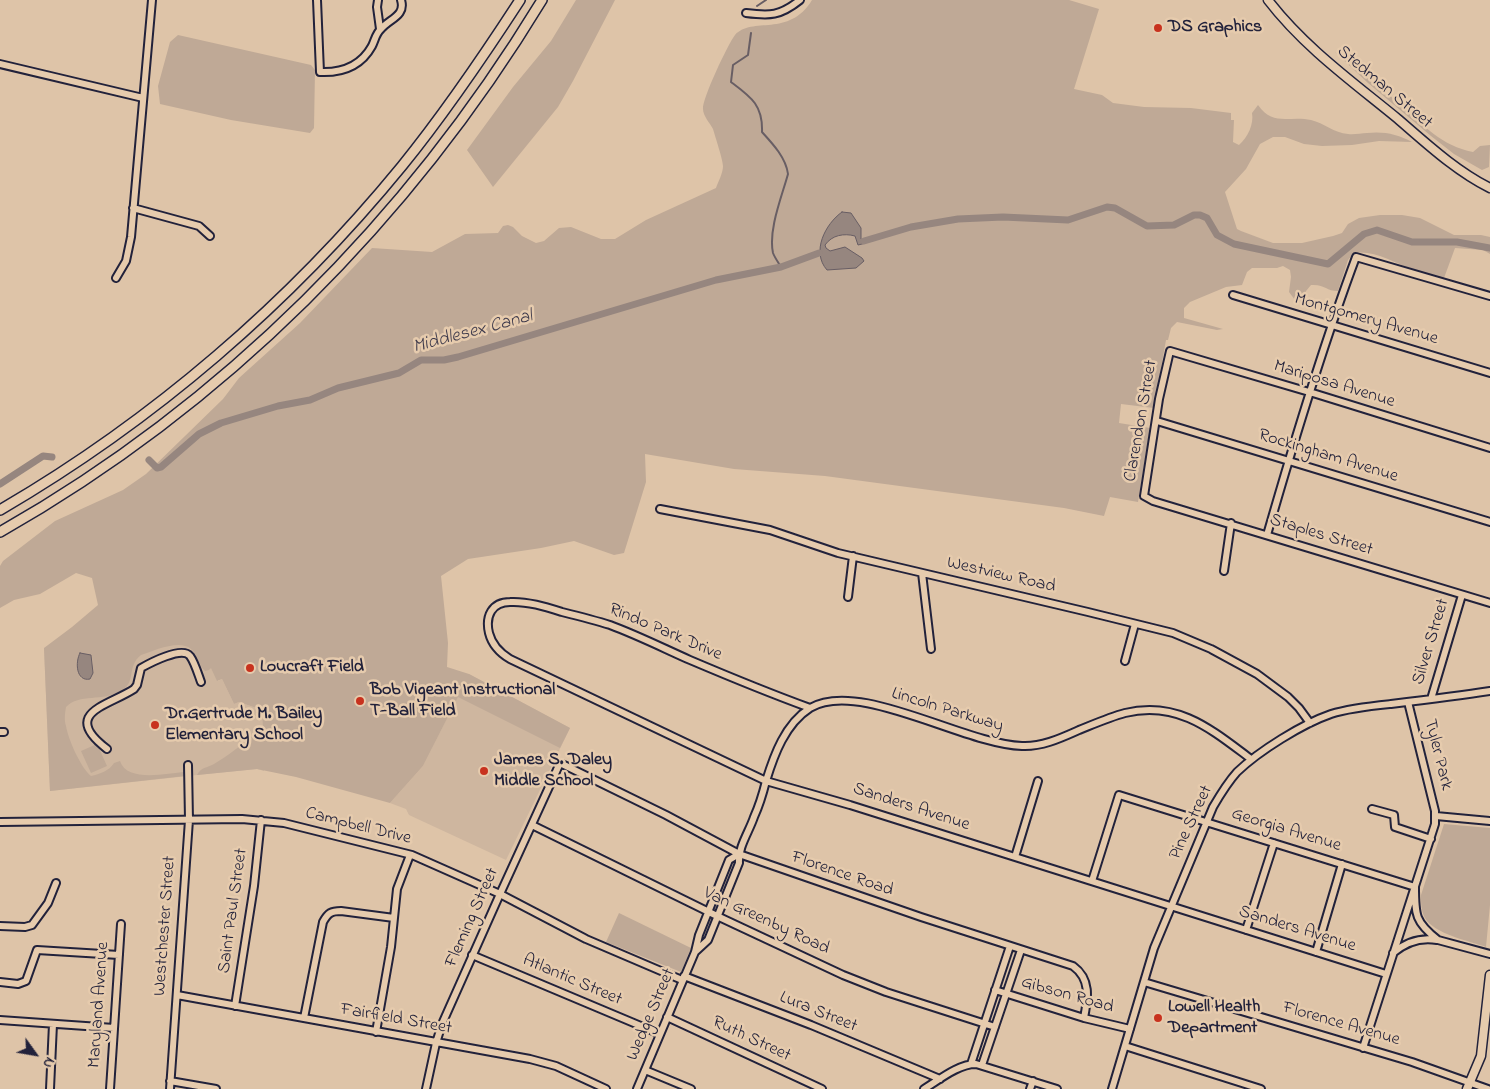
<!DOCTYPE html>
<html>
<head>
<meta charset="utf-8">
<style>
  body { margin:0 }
  #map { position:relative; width:1490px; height:1089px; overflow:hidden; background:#dec4a8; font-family:"Indie Flower",sans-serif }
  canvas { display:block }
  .north { position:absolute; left:10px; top:1029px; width:50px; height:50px; -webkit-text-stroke:4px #e6cbad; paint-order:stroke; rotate:122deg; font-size:14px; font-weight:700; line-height:20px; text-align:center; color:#22223b }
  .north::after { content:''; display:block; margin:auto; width:18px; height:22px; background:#22223b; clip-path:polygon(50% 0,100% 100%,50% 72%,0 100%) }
</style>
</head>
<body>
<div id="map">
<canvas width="1490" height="1089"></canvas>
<div class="north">N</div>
</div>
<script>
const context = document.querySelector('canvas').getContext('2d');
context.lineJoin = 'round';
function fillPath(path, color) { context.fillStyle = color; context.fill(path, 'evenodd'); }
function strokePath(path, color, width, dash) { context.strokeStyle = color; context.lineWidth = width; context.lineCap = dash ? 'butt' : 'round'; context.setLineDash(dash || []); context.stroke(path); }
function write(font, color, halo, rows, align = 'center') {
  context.font = font + ' "Indie Flower",sans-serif'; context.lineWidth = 5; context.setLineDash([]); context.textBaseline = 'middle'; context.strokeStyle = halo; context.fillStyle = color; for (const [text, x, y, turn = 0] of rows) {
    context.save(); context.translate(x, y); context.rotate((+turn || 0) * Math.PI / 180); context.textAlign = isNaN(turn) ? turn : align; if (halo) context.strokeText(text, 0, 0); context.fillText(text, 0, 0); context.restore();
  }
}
fillPath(new Path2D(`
  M206,630L218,681L222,679L234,704L239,702L262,710L264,771L257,769L197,775L50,791L44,648Z
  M469,674L570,728L506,860L409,815L406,809L390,803L423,766Z`), '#ceb69f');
fillPath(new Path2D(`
  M576,0H615L573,81L558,107L493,187L467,150L513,87L551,41Z
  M812,0H1069L1099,9L1074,89L1102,95L1113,103L1144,107L1191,108L1231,113V120H1234L1233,142L1239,145C1248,137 1254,124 1252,113L1258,105C1273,127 1290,115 1311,120C1324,123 1334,133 1348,134C1354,135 1361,133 1367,133C1383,131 1398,134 1412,142L1379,141L1352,145L1322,146L1304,144L1285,137H1273L1260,144L1246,169L1225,192L1237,229L1241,231L1273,243H1302L1333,236L1342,233L1348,224L1359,218L1380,215H1402L1420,218L1454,235H1481L1490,237V254L1483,250L1455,248L1444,278C1434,275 1423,273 1414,270C1394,263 1375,250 1354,253L1348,260L1338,291C1326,291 1325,284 1311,285L1306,291L1302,302L1295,300L1289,292L1291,277L1290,270L1283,266L1277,268H1252L1247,272L1242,285L1226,287L1190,302L1184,308V318L1223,329L1217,330L1177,322L1171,328L1168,340H1166L1154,408L1121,404L1119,423L1150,428L1138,502L1110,497L1104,516L1064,508L825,476L734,469L645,454L646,482L624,553L614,555L574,541L541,548L468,559L441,576L448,643L447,667L469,674L570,728L560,748L458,697L423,766L390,803L296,777L257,769L197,775C201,767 207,768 214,764C228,756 241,745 254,735L263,739L262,710L239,702L234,704L222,679L217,681L211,668L209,670L205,671L203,669C198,663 197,654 191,649C179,639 154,651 141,655C126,667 137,682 121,691C103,702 79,693 66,707C65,713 64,720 66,726C68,739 81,768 91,776C100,774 109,771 114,763L120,761C127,783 167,773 185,772V776L50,791L44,648L72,627L98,605L92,578L76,573L40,594L14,600L0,608V566L3,561L55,521L123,490L146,474L223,399L239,378L300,323L372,248L432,252L465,234L498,233L503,226L508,225L513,227L522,236L536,243L544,241L559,228L571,227L601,239H615L646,220L716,188C718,182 723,173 723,166C723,160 715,136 713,129C710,123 703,116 703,109C702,99 728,44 735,35C752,16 789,38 812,0ZM92,655L93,673L82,679L79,676L78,660Z
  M178,35L311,65L315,70L314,128L310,133L231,120L160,104L158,86L170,42Z
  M1335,52C1359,67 1381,88 1402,106C1424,126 1442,146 1473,152L1480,146L1490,145L1489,167L1482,170L1454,154L1431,136L1368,83Z
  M97,744L107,766L91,773L81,751Z
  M1444,824L1490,828V905L1486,947C1470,941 1434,934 1425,918C1421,911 1421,903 1421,895Z
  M619,913L691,948L681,972L606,942Z`), '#bfa996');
const water = new Path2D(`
  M842,212L851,213L861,228V239L866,243L858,245L855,236C844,233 832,235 825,245L826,248L830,251L845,247L862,258L864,261L856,268L827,270C811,252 825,224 842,212Z
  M80,653L91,655L93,673L90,679C76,682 75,662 80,653Z`);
fillPath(water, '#96867f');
strokePath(water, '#685e64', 1);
strokePath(new Path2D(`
  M757,6L766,0
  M751,33L748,55L733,65L731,82C751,97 763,105 762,132C773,144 786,158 788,174C782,196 768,230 773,253C775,258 778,262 781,267`), '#685e64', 2);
strokePath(new Path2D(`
  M864,241L911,227L958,219L1003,217L1068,220L1107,207L1115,208L1147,226L1174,225L1194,215H1200L1207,218L1217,235L1234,244L1328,264L1364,234L1377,230L1412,242H1457L1490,248
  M149,460L157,468L161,467L199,434L221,423L278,406L310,400L338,388L399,373L421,360H444L458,357L716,280L781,267L819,253
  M0,484L43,456L52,457`), '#96867f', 7);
const minor = new Path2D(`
  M317,0L320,72C342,73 361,66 372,46C375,40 376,33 381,29C389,19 406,16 401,0
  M378,0L377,7L380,29
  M746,13C770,16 780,16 800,0
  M0,64L143,98
  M133,208L199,226L210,236
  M116,278L126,261L131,237L152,0
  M1233,295L1490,373
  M1157,421L1490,522
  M1490,448L1316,394L1170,351L1159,399L1144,496L1153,501L1490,603
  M660,509L770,530L838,553L1088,612L1173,633L1211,649L1257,674L1288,697L1299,708L1310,723
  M1267,535C1294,441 1322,348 1356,257L1490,296
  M1224,571L1231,523
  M922,573L931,649
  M848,597L853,556
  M1125,661L1135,624
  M1431,699L1462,595
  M810,708C769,693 730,677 690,660C663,648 637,635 610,625C594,620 578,616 562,612C546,607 527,601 510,602C492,602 485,616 489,633C492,645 500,653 510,659L766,781L850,805L1386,974
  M0,732H4
  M107,749C60,713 108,706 134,689L137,685L141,668C150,663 182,646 190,656C195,663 198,674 201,682
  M1372,809L1394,815L1395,827L1431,839
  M1436,816L1490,821
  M0,822L242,819L284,823L412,855L500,894L586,939L682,980
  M532,825L717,916L843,975L886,992L995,1027
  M1015,857L1038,781
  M1092,881L1119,795L1415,887C1415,915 1415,922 1438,940L1490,954
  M0,926L25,927L32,925L48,903L56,883
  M1246,930L1274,843
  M695,952L708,940L739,863C738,847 749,832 754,817C759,806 763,793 766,781C774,755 785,724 810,708C859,679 963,744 1022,746C1042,747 1061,738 1079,730C1094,724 1110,717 1125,713C1178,700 1212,730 1251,759
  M1316,952L1342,864
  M1393,953C1406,942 1420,937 1437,940
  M472,955L660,1034
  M684,976L811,1025L940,1079
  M0,982L18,984L26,981L37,950L119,955
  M1144,982L1412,1062L1488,1089
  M995,990L1084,1018L1130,1029
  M177,995L530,1059L556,1066L606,1089
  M235,1006L254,886L261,820
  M667,1017L822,1089
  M304,1018L323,922C328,913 331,911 341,911L394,918
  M0,1020L114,1028
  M376,1032L391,947L397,889L410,855
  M1125,1046L1261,1089
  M1363,1048L1435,824V811L1408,702
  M971,1064L1010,946
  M982,1065L1021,950
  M645,1070L691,1089
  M170,1081L216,1089
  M50,1089L53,1024
  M110,1089L121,924
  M170,1089L189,820L188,765
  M426,1089L436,1043L442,1024L500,894L560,763L666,815L739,854L921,917L1073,966C1091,979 1088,998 1084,1018
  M637,1089L695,952L699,935L729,860L739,854
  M924,1089C939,1080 958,1064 976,1064L1057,1089
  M1030,1089L1033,1081
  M1112,1089L1154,948L1213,807C1220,795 1228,782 1237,772C1259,751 1302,724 1331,714C1350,708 1371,706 1391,704C1424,700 1457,696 1490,691`);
const major = new Path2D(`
  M1268,0C1304,47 1353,82 1398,119C1427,144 1456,171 1490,188
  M1467,1089L1481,1056L1490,975`);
const highway = new Path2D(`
  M0,510C153,421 290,303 402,166C445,113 483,57 520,0
  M0,532C224,405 409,219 542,0`);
strokePath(minor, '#22223b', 10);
strokePath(major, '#22223b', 11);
strokePath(highway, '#22223b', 12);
strokePath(minor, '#e6cbad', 6);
strokePath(major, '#e6cbad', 8);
strokePath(highway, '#e6cbad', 9);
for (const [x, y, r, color] of [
  [1158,28,5,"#c8321e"],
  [250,668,5,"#c8321e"],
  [360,701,5,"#c8321e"],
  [155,725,5,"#c8321e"],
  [484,771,5,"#c8321e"],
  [1158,1018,5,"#c8321e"]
]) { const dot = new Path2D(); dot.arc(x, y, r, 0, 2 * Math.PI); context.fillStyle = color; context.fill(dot); strokePath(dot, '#e6cbad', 2); }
write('bold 18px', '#22223b', '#e6cbad', [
  ["DS Graphics",1168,28],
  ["Loucraft Field",260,668],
  ["Bob Vigeant Instructional",370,691],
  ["T-Ball Field",370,712],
  ["Dr.Gertrude M. Bailey",165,715],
  ["Elementary School",165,736],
  ["James S. Daley",494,761],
  ["Middle School",494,782],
  ["Lowell Health",1168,1008],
  ["Department",1168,1029]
], 'left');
write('18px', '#22223b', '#e6cbad', [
  ["Stedman Street",1384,88,40],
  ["Montgomery Avenue",1366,320,16],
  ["Mariposa Avenue",1334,385,17],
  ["Clarendon Street",1142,421,-80],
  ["Rockingham Avenue",1328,457,17],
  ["Staples Street",1321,536,17],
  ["Westview Road",1001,576,13],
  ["Rindo Park Drive",665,633,23],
  ["Silver Street",1432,642,-73],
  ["Lincoln Parkway",947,711,17],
  ["Tyler Park",1437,755,76],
  ["Sanders Avenue",911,808,18],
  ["Pine Street",1192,823,-65],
  ["Campbell Drive",358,827,14],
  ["Georgia Avenue",1286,831,17],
  ["Florence Road",842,875,19],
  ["Saint Paul Street",234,911,-82],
  ["Fleming Street",473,918,-66],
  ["Van Greenby Road",766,922,25],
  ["Westchester Street",166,926,-86],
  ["Sanders Avenue",1297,930,17],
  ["Atlantic Street",572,981,23],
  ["Gibson Road",1067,996,16],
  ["Maryland Avenue",100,1005,-86],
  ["Lura Street",818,1013,22],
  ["Wedge Street",652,1015,-67],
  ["Fairfield Street",396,1020,10],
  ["Florence Avenue",1341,1025,16],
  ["Ruth Street",751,1040,25]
]);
write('italic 19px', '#3f3b4c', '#e6cbad', [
  ["Middlesex Canal",473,333,-15]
]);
</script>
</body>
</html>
